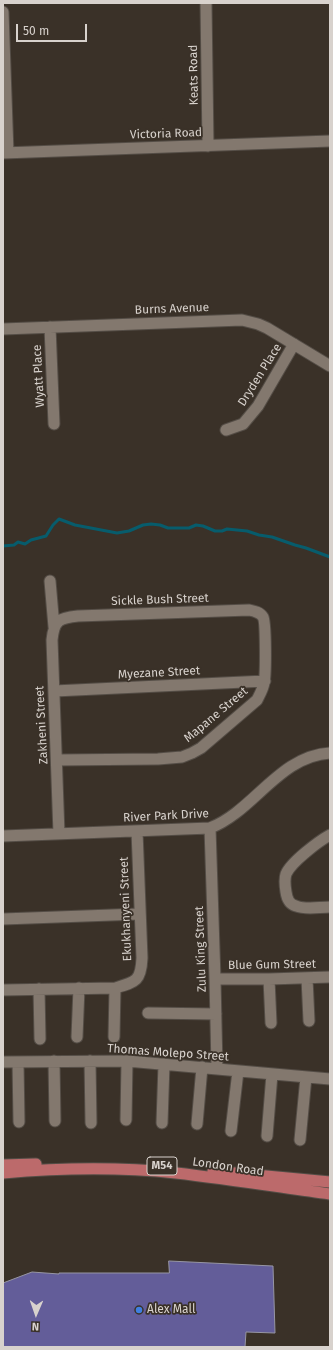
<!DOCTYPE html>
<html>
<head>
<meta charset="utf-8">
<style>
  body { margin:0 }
  #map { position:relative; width:333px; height:1350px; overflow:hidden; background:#3a3128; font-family:"Fira Sans",sans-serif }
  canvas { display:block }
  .frame { position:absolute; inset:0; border:4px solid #d8d2cd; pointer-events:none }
  .north { position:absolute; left:16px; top:1294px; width:40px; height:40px; -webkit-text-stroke:3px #3a3128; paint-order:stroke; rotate:182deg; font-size:11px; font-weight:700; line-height:16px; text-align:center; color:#d8d2cd }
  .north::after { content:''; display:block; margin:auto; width:14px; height:18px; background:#d8d2cd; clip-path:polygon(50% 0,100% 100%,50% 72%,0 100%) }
  .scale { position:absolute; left:16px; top:24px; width:71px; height:18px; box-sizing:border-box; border:2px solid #d8d2cd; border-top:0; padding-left:5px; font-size:12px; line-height:14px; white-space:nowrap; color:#d8d2cd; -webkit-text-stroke:3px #3a3128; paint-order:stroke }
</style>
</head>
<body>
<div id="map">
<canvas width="333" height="1350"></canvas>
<div class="frame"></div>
<div class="north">N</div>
<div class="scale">50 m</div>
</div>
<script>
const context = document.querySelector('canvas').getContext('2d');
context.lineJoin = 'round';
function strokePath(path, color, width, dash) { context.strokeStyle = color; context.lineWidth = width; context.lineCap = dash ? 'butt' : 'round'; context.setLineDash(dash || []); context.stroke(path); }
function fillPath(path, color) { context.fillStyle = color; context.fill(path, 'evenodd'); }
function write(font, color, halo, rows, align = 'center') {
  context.font = font + ' "Fira Sans",sans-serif'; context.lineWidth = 3.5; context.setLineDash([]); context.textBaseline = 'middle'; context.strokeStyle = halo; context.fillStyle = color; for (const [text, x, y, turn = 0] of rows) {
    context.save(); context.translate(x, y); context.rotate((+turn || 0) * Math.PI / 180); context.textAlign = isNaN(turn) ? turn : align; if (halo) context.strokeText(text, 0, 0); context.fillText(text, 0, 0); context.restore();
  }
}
strokePath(new Path2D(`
  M3,546L14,545L18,542L25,544L31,540L46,536L53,525L59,519L75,525L117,533L129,531L143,525L151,524L160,525L168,528H189L196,525L203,526L215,531H222L227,529L247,531L259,535L272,537L295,545L306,548L330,557`), '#075c6c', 3);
const building = new Path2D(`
  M169,1261L273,1266L275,1333L246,1332L245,1347H3V1283L32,1272L59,1274V1273H169Z`);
fillPath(building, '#635d99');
strokePath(building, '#9796a4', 1);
const minor = new Path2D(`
  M206,3L208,146
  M3,12L8,153
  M3,153L330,141
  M50,327L54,424
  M3,329L242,320L258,324L267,328L330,366
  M226,430L243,424L258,406L294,344
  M50,581L54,627
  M54,691L265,681
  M57,760L158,759L182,757L192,753L201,748L257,700C260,694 263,689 264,683C266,675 266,622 263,617C260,612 254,611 249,610L78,616C59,618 54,620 52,640L59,834
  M210,828L215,979L217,1068
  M330,835C319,841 291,862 286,874C284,880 285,886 286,892C287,899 289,904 296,906C306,910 319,907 330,907
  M3,836L210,828C254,811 279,756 330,753
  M3,919L139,914
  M307,978L309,1021
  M215,979H269L330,977
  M269,979L271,1023
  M39,989L40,1039
  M3,990L115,988C136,982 141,981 142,958L137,831
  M148,1013L216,1014
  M77,1037L79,988
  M114,1037L115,988
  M54,1061L55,1121
  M90,1061L91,1123
  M3,1062L127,1061L330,1079
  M18,1062L19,1122
  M126,1120L127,1061
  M162,1123L164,1064
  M197,1124L202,1067
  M231,1131L238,1071
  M267,1136L272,1074
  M300,1140L306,1077`);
const primary = new Path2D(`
  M3,1165L36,1164
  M213,1171L330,1182
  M3,1173C60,1168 119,1167 176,1173C228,1179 279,1187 330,1194`);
strokePath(minor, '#544d46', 13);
strokePath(primary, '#544d46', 13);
strokePath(minor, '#83786e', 11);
strokePath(primary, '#bc6a6b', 11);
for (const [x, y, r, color] of [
  [139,1310,4,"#3f7fe0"]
]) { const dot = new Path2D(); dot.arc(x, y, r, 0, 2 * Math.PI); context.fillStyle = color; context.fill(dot); strokePath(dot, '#3a3128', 1.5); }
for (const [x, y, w] of [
  [162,1166,30]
]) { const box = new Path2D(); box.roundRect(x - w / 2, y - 9, w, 18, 3); context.fillStyle = '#3a3128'; context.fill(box); strokePath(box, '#d8d2cd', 1); }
write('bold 11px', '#d8d2cd', null, [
  ["M54",162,1166]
]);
write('12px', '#d8d2cd', '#3a3128', [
  ["Keats Road",194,75,-91],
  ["Victoria Road",166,134,-2],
  ["Burns Avenue",172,309,-2],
  ["Dryden Place",260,375,-58],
  ["Wyatt Place",39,376,-93],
  ["Sickle Bush Street",160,600,-2],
  ["Myezane Street",159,673,-3],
  ["Mapane Street",216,715,-40],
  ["Zakheni Street",42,725,-93],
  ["River Park Drive",166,816,-3],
  ["Ekukhanyeni Street",126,909,-92],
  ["Zulu King Street",201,949,-92],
  ["Blue Gum Street",272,965,-1],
  ["Thomas Molepo Street",168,1053,4],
  ["London Road",228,1167,8]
]);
write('12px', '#d8d2cd', '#3a3128', [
  ["Alex Mall",147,1310]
], 'left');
</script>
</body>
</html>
